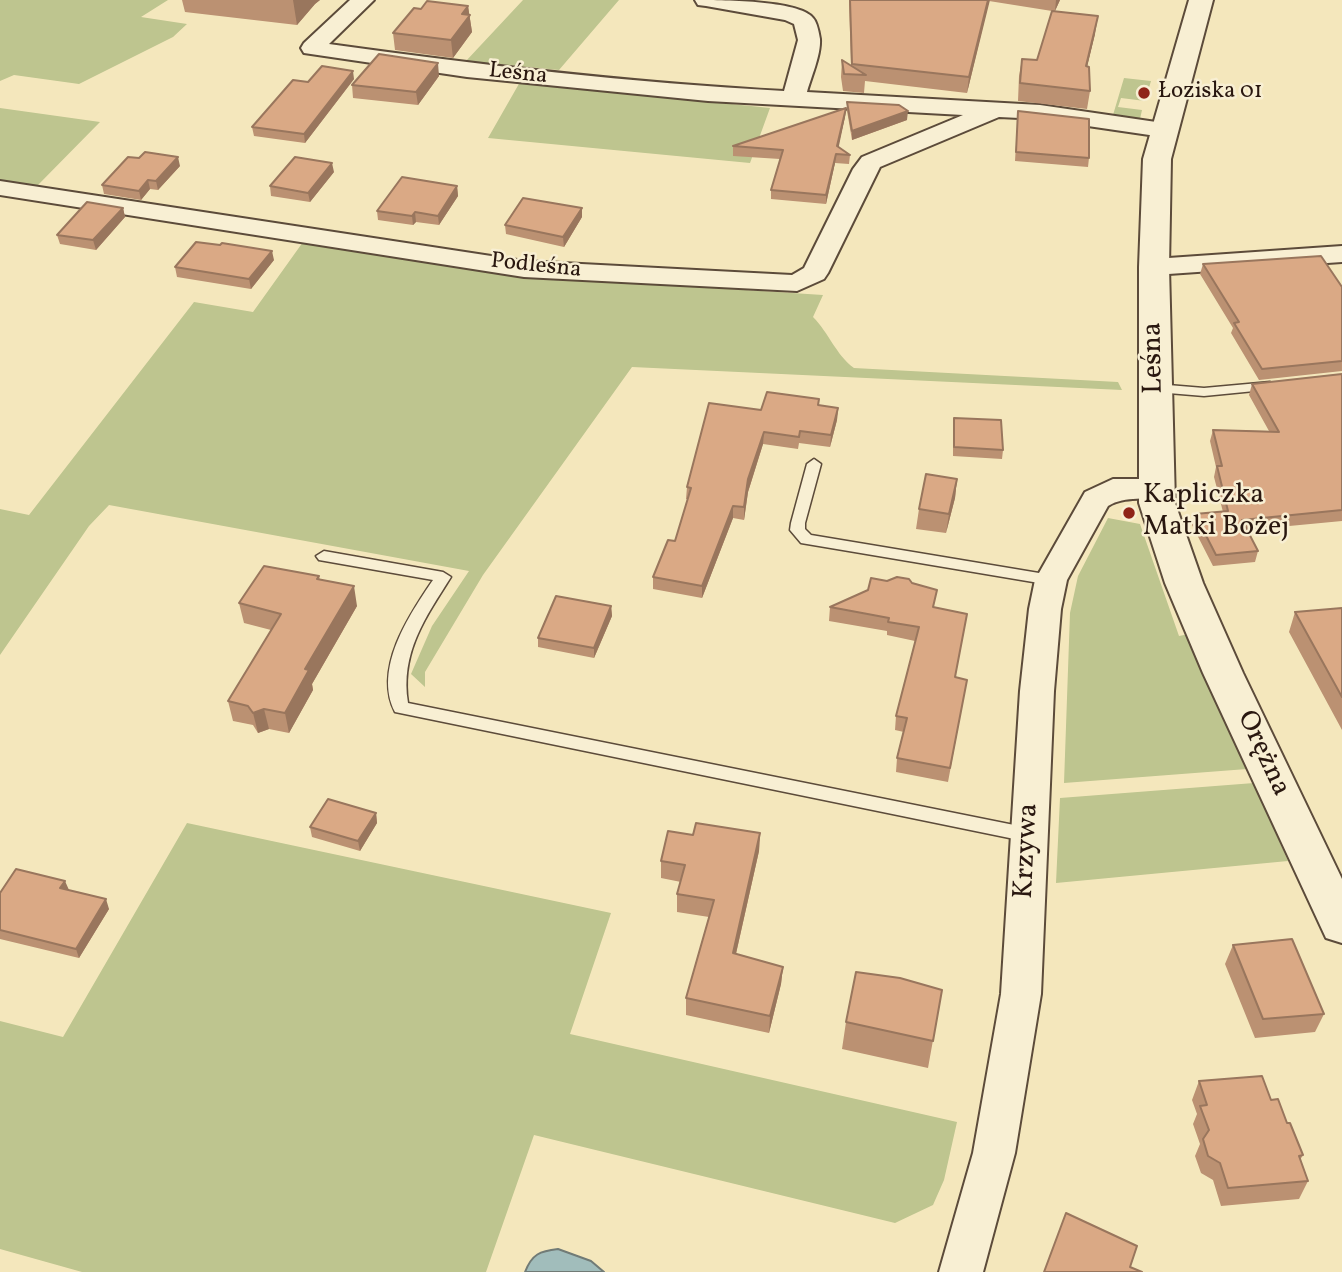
<!DOCTYPE html>
<html>
<head>
<meta charset="utf-8">
<style>
  body { margin:0 }
  canvas { display:block; background:#f4e7bc }
</style>
</head>
<body>
<canvas width="1342" height="1272"></canvas>
<script>
const context = document.querySelector('canvas').getContext('2d');
context.lineJoin = 'round';
function fillPath(path, color) { context.fillStyle = color; context.fill(path, 'evenodd'); }
function strokePath(path, color, width, dash) { context.strokeStyle = color; context.lineWidth = width; context.lineCap = dash ? 'butt' : 'round'; context.setLineDash(dash || []); context.stroke(path); }
function write(font, color, halo, rows, align = 'center') {
  context.font = font + ' Vollkorn,serif'; context.lineWidth = 5; context.setLineDash([]); context.textBaseline = 'middle'; context.strokeStyle = halo; context.fillStyle = color; for (const [text, x, y, turn = 0] of rows) {
    context.save(); context.translate(x, y); context.rotate((+turn || 0) * Math.PI / 180); context.textAlign = isNaN(turn) ? turn : align; if (halo) context.strokeText(text, 0, 0); context.fillText(text, 0, 0); context.restore();
  }
}
fillPath(new Path2D(`
  M0,0H168L141,17L187,24L173,37L79,84L14,75L0,81Z
  M523,0H619L559,70L466,61Z
  M1124,78L1151,81L1145,101L1121,98L1118,107L1142,110L1140,119L1113,115Z
  M520,82L770,108L750,163L488,138Z
  M0,108L100,122L37,186L0,180Z
  M303,242L530,276L823,295L813,317C829,333 836,355 854,368L1118,382L1122,390L632,367L483,575L425,672V687L411,674L432,626L469,571L109,505L89,526L0,655V509L29,515L194,302L253,312Z
  M1108,518L1140,524L1179,636L1189,634L1247,769L1064,783L1070,613L1078,576Z
  M1254,783L1288,861L1056,883L1060,798Z
  M187,823L611,913L570,1034L957,1122L944,1180L933,1205L895,1223L534,1135L486,1272H82L0,1249V1021L63,1037Z`), '#bec58f');
const water = new Path2D(`
  M558,1249L591,1261L604,1272H525C532,1254 540,1251 558,1249Z`);
fillPath(water, '#a1bdbb');
strokePath(water, '#717b76', 2);
const service = new Path2D(`
  M1270,382L1277,386L1275,389L1204,396L1156,392L1149,388L1156,384L1204,388Z
  M814,459L821,464L805,523V529L811,535L1051,575L1059,580L1051,585L801,543L790,530L791,523L807,464Z
  M324,551L443,572L451,577C425,618 400,653 408,703L1029,828L1035,830L1038,835L1035,840L1029,842L395,712C373,669 409,615 433,580L319,560L316,556Z`);
const minor = new Path2D(`
  M350,0H374L329,44C480,65 632,83 784,91L798,40L794,24L785,20L706,6L698,5L695,0C718,0 800,0 813,18C817,22 819,33 820,39C821,55 811,77 807,92L1040,105L1163,123L1171,125L1175,130L1171,135L1163,137L1040,119L999,117L880,167L828,273L824,279L797,291L524,277L0,195V181L524,261L792,275L804,268L853,169L862,157L963,115L708,101L467,77L304,53L301,48L304,43Z
  M1342,246V262L1154,275L1145,273L1141,267L1145,261L1154,259Z
  M1113,479H1156L1167,482L1171,489L1167,496C1147,501 1126,495 1108,506L1067,580L1061,609L1054,691L1041,994L1015,1153L983,1272H939L973,1153L1001,994L1020,691L1029,609L1035,580L1085,492Z`);
const tertiary = new Path2D(`
  M1189,0H1213L1171,159L1169,267L1175,503L1203,583L1243,673L1342,879V943L1326,938L1203,673L1165,583L1139,503V267L1143,159Z`);
strokePath(service, '#5c4b3a', 3);
strokePath(minor, '#5c4b3a', 4);
strokePath(tertiary, '#5c4b3a', 4);
fillPath(service, '#f8efd3');
fillPath(minor, '#f8efd3');
fillPath(tertiary, '#f8efd3');
fillPath(new Path2D(`
  M182,0H320L315,4L297,25L185,12Z
  M849,0H1060L1055,11L1095,34L1087,66L1090,91L1087,109L1018,101L1019,76L1022,59L1037,60L1052,11L989,1L967,93L865,81L864,93L843,91L841,77L842,60L851,66Z
  M468,6L472,32L453,58L395,50L393,33L421,9Z
  M439,76L418,105L353,98L352,85Z
  M354,79L305,143L254,136L252,127L308,82Z
  M847,102L907,120L852,140L847,111Z
  M846,108L845,117L838,147L850,155L849,164L835,163L826,204L771,199V190L780,159L733,156V146Z
  M1018,111L1089,158L1088,167L1015,161Z
  M180,166L158,190L150,189L141,200L104,194L102,185Z
  M334,172L310,202L271,196L270,186Z
  M457,186L458,196L439,225L416,222L413,225L378,220L377,211Z
  M123,208L125,217L96,250L60,244L57,235Z
  M582,217L564,247L506,234L505,225Z
  M274,260L251,289L177,277L175,267Z
  M1203,264L1342,287V371L1259,380L1231,333L1233,328L1200,274Z
  M1342,374V521L1247,530L1258,551L1255,562L1213,566L1192,525L1195,514L1223,512L1214,477L1216,467L1210,441L1213,430L1269,431L1249,395L1252,384Z
  M819,405L838,408L837,420L830,447L799,443L798,449L763,444L748,492L744,520L733,518L702,598L653,589V577L675,541L688,499H686L687,487L761,410Z
  M954,418L1003,450L1002,459L953,456V427Z
  M957,479L955,498L946,533L916,529L919,509Z
  M319,576L320,580L357,606L312,684L313,690L289,733L269,729L258,733L253,725L233,721L228,701L271,630L244,623L239,603Z
  M887,581L912,583L934,608L955,677L967,680L948,782L896,772L897,758L904,732L895,730L896,716L915,641L887,635V631L829,621L830,607Z
  M611,606L612,616L594,658L538,647V638Z
  M1342,608V730L1289,632L1295,612Z
  M376,813L377,823L360,851L312,837L310,827Z
  M760,833L759,851L736,954L783,967L781,984L769,1033L686,1015V998L709,917L677,912V894L681,882L661,878V861L693,835Z
  M69,890L109,909L79,958L0,939V893Z
  M1233,945L1324,1014L1315,1032L1255,1038L1225,964Z
  M942,990L928,1068L842,1049L846,1022Z
  M1199,1081L1271,1100L1287,1123L1303,1155L1300,1160L1308,1181L1299,1199L1221,1206L1213,1180L1201,1173L1195,1156L1200,1144L1193,1124L1197,1114L1192,1100Z`), '#bb9172');
fillPath(new Path2D(`
  M293,0H320L315,4L297,25Z
  M988,0H990L967,93L969,77Z
  M1056,0H1060L1055,11Z
  M468,6L472,32L453,58L451,40L462,14Z
  M1098,16L1095,34L1083,84L1086,66Z
  M438,63L439,76L418,105L416,92Z
  M353,71L354,79L305,143L304,134Z
  M846,108L845,117L837,155V146Z
  M908,111L907,120L852,140V131Z
  M836,154L835,163L826,204V195Z
  M178,157L180,166L158,190L156,181Z
  M332,163L334,172L310,202L308,193Z
  M148,180L150,189L141,200L139,191Z
  M457,186L458,196L439,225L438,216Z
  M123,208L125,217L96,250L93,240Z
  M582,208V217L564,247L563,237Z
  M415,212L416,222L413,225L412,216Z
  M272,251L274,260L251,289L249,279Z
  M838,408L837,420L830,447L831,435Z
  M764,432L763,444L748,492L744,520V507L748,479Z
  M957,479L955,498L946,533L949,514Z
  M733,506V518L702,598V586Z
  M354,586L357,606L312,684L313,690L289,733L285,713L305,669Z
  M611,606L612,616L594,658V648Z
  M264,709L269,729L258,733L253,713Z
  M376,813L377,823L360,851L358,841Z
  M760,833L759,851L732,971L733,953Z
  M65,881L69,890L60,888Z
  M106,899L109,909L79,958L76,949Z
  M783,967L781,984L769,1033L770,1016Z`), '#99765d');
const building = new Path2D(`
  M850,0H988L969,77L852,64Z
  M427,1L468,6L462,14L470,15L451,40L393,33L414,8L421,9Z
  M1052,11L1098,16L1086,66L1089,67L1090,91L1020,83L1022,59L1037,60Z
  M379,54L438,63L416,92L352,85Z
  M842,60L866,75L844,74Z
  M322,66L353,71L304,134L252,127L293,80L308,82Z
  M847,102L899,105L908,111L852,131Z
  M846,108L837,146L850,155L836,154L826,195L771,190L783,150L733,146Z
  M1018,111L1089,119V158L1016,152Z
  M145,152L178,157L156,181L148,180L139,191L102,185L128,157L139,158Z
  M295,157L332,163L308,193L270,186Z
  M402,177L457,186L438,216L415,212L412,216L377,211Z
  M523,198L582,208L563,237L505,225Z
  M87,202L123,208L93,240L57,235Z
  M196,242L220,245L222,243L272,251L249,279L175,267Z
  M1321,256L1342,287V361L1262,369L1234,323L1239,322L1203,264Z
  M1342,374V510L1242,520L1258,551L1216,555L1195,514L1228,511L1217,466H1222L1213,430L1279,432L1252,384Z
  M767,392L819,399L818,405L838,408L831,435L800,431L799,437L764,432L748,479L744,507L733,506L702,586L653,577L668,540L675,541L691,488L687,487L709,403L761,410Z
  M954,418L1001,420L1003,450L954,447Z
  M926,474L957,479L949,514L919,509Z
  M264,566L319,576L317,579L354,586L305,669L309,670L285,713L264,709L253,713L248,706L228,701L281,614L239,603Z
  M897,577L909,579L912,583L937,590L933,607L967,614L955,677L967,680L950,768L897,758L907,718L896,716L919,627L888,622L889,618L830,607L868,590L871,578L887,581Z
  M556,596L611,606L594,648L538,638Z
  M1342,608V697L1295,612Z
  M328,799L376,813L358,841L310,827Z
  M696,823L760,833L733,953L783,967L770,1016L686,998L714,900L677,894L685,865L661,861L668,831L693,835Z
  M16,869L65,881L60,888L106,899L76,949L0,930V893Z
  M1292,939L1324,1014L1263,1019L1233,945Z
  M856,972L900,978L942,990L933,1041L846,1022Z
  M1262,1076L1271,1100L1278,1099L1287,1123H1290L1303,1155L1299,1156L1308,1181L1228,1188L1220,1163L1208,1156L1203,1139L1209,1130L1200,1106L1207,1105L1199,1081Z
  M1066,1213L1137,1246L1130,1267L1142,1272H1044Z`);
fillPath(building, '#daa985');
strokePath(building, '#99765d', 2);
for (const [x, y, r, color] of [
  [1144,93,7,"#8f2418"],
  [1129,513,7,"#8f2418"]
]) { const dot = new Path2D(); dot.arc(x, y, r, 0, 2 * Math.PI); context.fillStyle = color; context.fill(dot); strokePath(dot, '#f8efd3', 2.5); }
write('23px', '#29170f', '#f8efd3', [
  ["Leśna",518,75,6],
  ["Podleśna",536,267,6]
]);
write('23px', '#29170f', '#f8efd3', [
  ["Łoziska 01",1158,93]
], 'left');
write('28px', '#29170f', '#f8efd3', [
  ["Leśna",1155,358,-91],
  ["Orężna",1262,754,65],
  ["Krzywa",1028,851,-87]
]);
write('28px', '#29170f', '#f8efd3', [
  ["Kapliczka",1143,497],
  ["Matki Bożej",1143,529]
], 'left');
</script>
</body>
</html>
